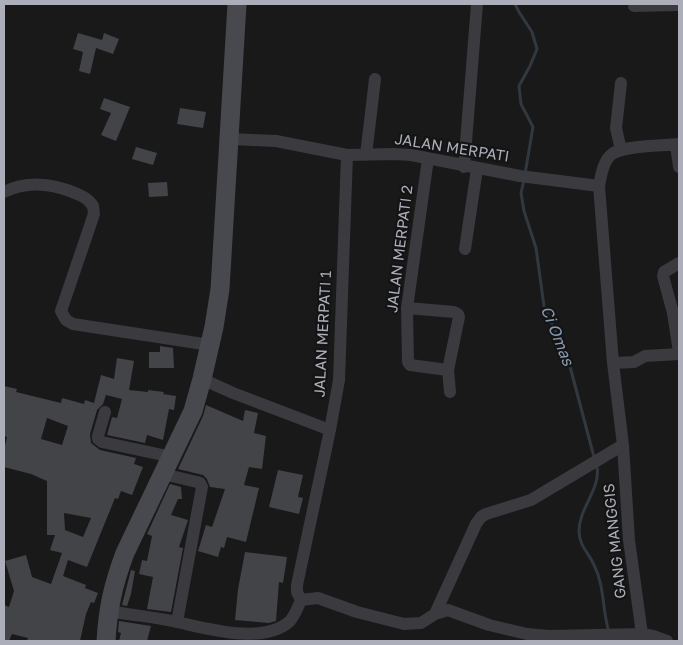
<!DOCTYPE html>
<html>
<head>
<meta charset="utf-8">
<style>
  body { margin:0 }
  #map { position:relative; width:683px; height:645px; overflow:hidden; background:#19191a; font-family:"Golos Text",sans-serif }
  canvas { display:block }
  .frame { position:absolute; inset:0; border:5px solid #acafb9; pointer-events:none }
</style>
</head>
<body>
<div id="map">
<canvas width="683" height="645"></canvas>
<div class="frame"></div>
</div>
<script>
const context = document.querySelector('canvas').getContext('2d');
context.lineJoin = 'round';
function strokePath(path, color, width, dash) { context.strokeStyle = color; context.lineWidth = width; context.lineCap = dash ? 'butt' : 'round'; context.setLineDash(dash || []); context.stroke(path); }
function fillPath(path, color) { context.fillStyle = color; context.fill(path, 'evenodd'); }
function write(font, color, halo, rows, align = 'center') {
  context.font = font + ' "Golos Text",sans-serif'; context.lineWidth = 4.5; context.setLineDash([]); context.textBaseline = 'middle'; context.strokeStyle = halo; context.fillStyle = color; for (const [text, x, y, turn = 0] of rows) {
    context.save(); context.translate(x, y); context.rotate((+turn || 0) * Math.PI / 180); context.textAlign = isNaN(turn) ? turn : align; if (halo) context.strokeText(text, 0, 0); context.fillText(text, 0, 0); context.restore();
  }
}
strokePath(new Path2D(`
  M515,4L519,12L532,32L537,49L530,66L519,86L521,104L533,127L525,174
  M524,180L521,193L524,211L536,248L544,306L568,359L594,457
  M597,466C601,489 579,508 579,531C579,546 589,553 594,565C605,587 602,610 609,632`), '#313840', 3);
fillPath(new Path2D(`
  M78,33L102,40L104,33L119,39L113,54L96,48L90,74L79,71L83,52L73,49Z
  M104,98L130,107L116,141L101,135L111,113L100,109Z
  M180,108L206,112L203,128L177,124Z
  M136,147L157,153L153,165L132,159Z
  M167,182L168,196L149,197L148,183Z
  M160,346L173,348L174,368H149V352H160Z
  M117,358L134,361L129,390L148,392V390L164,392L163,394L176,396L174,410L169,409L163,440L147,435L145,443L107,435L112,417L117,418L122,399L106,395L103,404L97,410L90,434L91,443L100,450L136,458L134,464L143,467L132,495L121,491L118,499L115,498L87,567L68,560L63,576L86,585L85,588L98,593L94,603L91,602L86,614L80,641H27L28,638L12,634L9,641H4V605L9,607L14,591L5,561L26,555L32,577L51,584L62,553L50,550L55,535H47V481L31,474L4,467V450L7,437L4,436V386L17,389L16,392L61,403L62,398L84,404L85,400L94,403L101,375L114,379ZM47,418L68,426L62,445L41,439ZM64,513L91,518L83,537L65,530Z
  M206,405L243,421L245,410L258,413L254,433L266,436L262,469L249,467L244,485L259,488L246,542L227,537L224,548L221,547L218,557L198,551L206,525L212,527L225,489L210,487L207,479L203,475L178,469L203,416Z
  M278,470L303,475L298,497L303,498L299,514L269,507Z
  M170,484L181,487L182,499H178L171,515L188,520L179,547L183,548L171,612L147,609L153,577L139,574L142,560L147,561L152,536L147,534Z
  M245,552L287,557L283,583L279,582L276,621L269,623L235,620L238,589Z
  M131,570L135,571L131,594L127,606L122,605Z
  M119,621L151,626L147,641H119L121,633L118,632Z`), '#434447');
strokePath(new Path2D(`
  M634,6L679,5
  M229,139L276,141L347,155L394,154L411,155L520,176L599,186
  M676,145L679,167
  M621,150L616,128L621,83
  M366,155L375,79
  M428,159L407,308L408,362L410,365L448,370
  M464,167L477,4
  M4,192C26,181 48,183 70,191C80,195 88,198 93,206L94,214L61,311L66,320L73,324L210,345
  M465,249L477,169
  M679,263L664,272L663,276L673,313L679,352
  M407,308L454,312L458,314L459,317L448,370L450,392
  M613,363L634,362L645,356L679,354
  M202,379L233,393L330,430
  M105,412L98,436V439L102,442L172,457
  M163,474L197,482L200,483L202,487L177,622
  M301,600L297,592V585L330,430L339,380L347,155
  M108,611C131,615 154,617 177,622C209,629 264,645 290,621C295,615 298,607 301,600L318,598L357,612L404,624L421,623L435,614L448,610L489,625L527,634L549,636L642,634L653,636L667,641
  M435,614L476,524L481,517L486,514L531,500L623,445
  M642,634L629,540L623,445L613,363L599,186C601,176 603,161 612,154C625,145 663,146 679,144`), '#3a3a3f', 12);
strokePath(new Path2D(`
  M106,641C108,608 113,585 125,553L193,411L202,379L214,327L220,289L237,4`), '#48494f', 19);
write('15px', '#acafb9', '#141415', [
  ["JALAN MERPATI",452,148,9],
  ["JALAN MERPATI 2",400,249,-83],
  ["JALAN MERPATI 1",323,334,-87],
  ["GANG MANGGIS",615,541,-96]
]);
write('italic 16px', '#869ab1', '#141415', [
  ["Ci Omas",557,336,68]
]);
</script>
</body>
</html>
